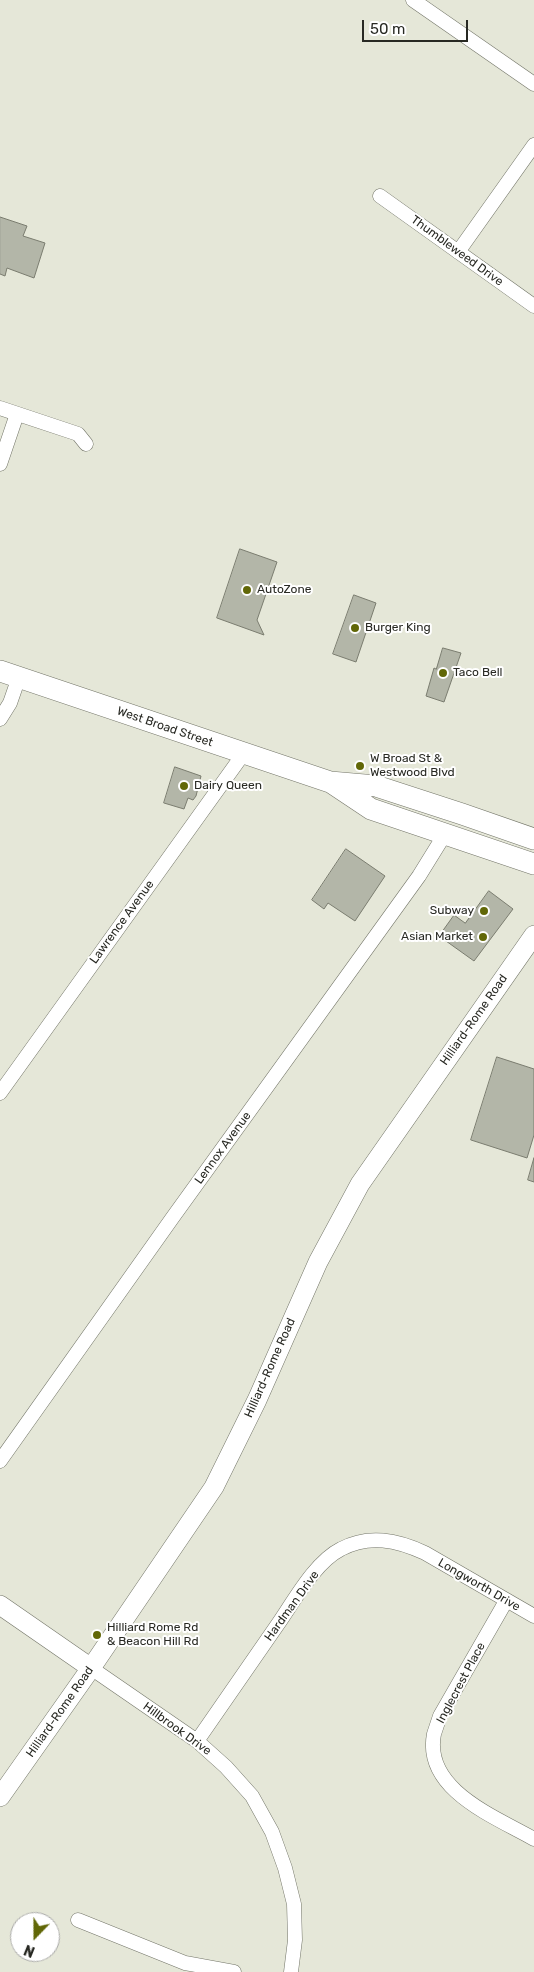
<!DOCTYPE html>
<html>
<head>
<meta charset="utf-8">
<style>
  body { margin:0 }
  #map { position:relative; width:534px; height:1972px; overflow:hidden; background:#e5e7d8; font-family:Rubik,sans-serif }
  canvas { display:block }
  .north { position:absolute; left:10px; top:1912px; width:50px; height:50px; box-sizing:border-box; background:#fff; border:1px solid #a9a9a7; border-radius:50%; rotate:202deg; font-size:14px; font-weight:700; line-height:20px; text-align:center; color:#282923 }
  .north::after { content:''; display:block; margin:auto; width:18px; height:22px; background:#616707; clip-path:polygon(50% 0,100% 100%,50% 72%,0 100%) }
  .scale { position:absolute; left:362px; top:20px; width:106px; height:22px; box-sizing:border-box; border:2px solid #282923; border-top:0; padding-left:6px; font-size:15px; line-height:18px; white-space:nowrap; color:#282923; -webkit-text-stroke:4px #fff; paint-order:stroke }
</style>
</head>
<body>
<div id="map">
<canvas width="534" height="1972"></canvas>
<div class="north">N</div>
<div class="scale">50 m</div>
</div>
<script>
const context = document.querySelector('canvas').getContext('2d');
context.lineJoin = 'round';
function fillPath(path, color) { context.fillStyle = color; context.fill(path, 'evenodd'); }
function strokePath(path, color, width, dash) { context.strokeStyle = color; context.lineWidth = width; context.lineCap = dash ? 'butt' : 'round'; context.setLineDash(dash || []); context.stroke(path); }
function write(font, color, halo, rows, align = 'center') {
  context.font = font + ' Rubik,sans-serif'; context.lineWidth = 4; context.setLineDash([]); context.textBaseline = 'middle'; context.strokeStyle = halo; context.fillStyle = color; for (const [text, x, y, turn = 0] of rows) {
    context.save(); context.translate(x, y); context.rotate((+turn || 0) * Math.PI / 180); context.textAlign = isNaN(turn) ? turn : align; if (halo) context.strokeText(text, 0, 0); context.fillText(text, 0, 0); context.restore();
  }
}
const building = new Path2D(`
  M0,217L27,226L23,236L45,243L34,278L7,268L5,276L0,274Z
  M240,549L277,562L257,620L264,635L217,618Z
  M354,595L376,603L356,662L333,654Z
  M443,648L461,653L444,702L426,696L434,668L436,669Z
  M175,767L201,776L196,796L193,800L188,798L184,809L164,803Z
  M346,849L385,876L355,921L328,903L324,909L312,900Z
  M489,891L513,909L474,961L439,936L454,915L465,923Z
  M497,1057L534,1069V1135L527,1158L471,1140Z
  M534,1158V1182L528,1180Z`);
fillPath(building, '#b3b6a8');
strokePath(building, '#7a7c6f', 1);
const street = new Path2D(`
  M413,0L534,84
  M380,196L534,306
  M458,252L534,145
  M0,408L78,434L86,444
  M0,464L17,414
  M0,719L10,703L19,677
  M0,1093L244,753
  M0,1461L173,1217L419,876L445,834
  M506,1601L440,1716C438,1722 436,1728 434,1734C423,1790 496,1817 534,1839
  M91,1668L197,1741L226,1767L252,1796L272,1832L285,1868L294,1904L295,1940L291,1972
  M197,1741C224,1702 251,1663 278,1624C294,1601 315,1562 341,1549C369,1534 397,1540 425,1553L534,1616
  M78,1920L185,1963L234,1972`);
const secondary = new Path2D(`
  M0,1605L91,1668
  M0,1797L91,1668L214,1487L257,1400L318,1262L360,1184L534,935`);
const primary = new Path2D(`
  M0,671L330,782L376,786L462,814L534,839
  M332,783L371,809L534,864`);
strokePath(street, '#737568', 15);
strokePath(secondary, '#737568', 20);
strokePath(primary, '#737568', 22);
strokePath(street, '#fff', 14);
strokePath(secondary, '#fff', 19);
strokePath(primary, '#fff', 21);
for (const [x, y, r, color] of [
  [247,590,5,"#616707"],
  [355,628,5,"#616707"],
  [443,673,5,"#616707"],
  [360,766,5,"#616707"],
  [184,786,5,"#616707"],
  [484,911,5,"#616707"],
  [483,937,5,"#616707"],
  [97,1635,5,"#616707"]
]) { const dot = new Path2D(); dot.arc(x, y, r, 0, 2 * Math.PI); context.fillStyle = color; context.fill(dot); strokePath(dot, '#fff', 2); }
write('12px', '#282923', '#fff', [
  ["Thumbleweed Drive",457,251,36],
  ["West Broad Street",165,727,19],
  ["Lawrence Avenue",122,922,-54],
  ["Hilliard-Rome Road",474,1020,-55],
  ["Lennox Avenue",223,1148,-54],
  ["Hilliard-Rome Road",270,1368,-66],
  ["Longworth Drive",479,1585,30],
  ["Hardman Drive",292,1606,-54],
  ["Inglecrest Place",461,1683,-62],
  ["Hilliard-Rome Road",60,1712,-55],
  ["Hillbrook Drive",177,1729,36]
]);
write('12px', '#282923', '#fff', [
  ["AutoZone",257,590],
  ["Burger King",365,628],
  ["Taco Bell",453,673],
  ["W Broad St &",370,759],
  ["Westwood Blvd",370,773],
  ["Dairy Queen",194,786],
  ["Subway",474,911,"right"],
  ["Asian Market",473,937,"right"],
  ["Hilliard Rome Rd",107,1628],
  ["& Beacon Hill Rd",107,1642]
], 'left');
</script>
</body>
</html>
